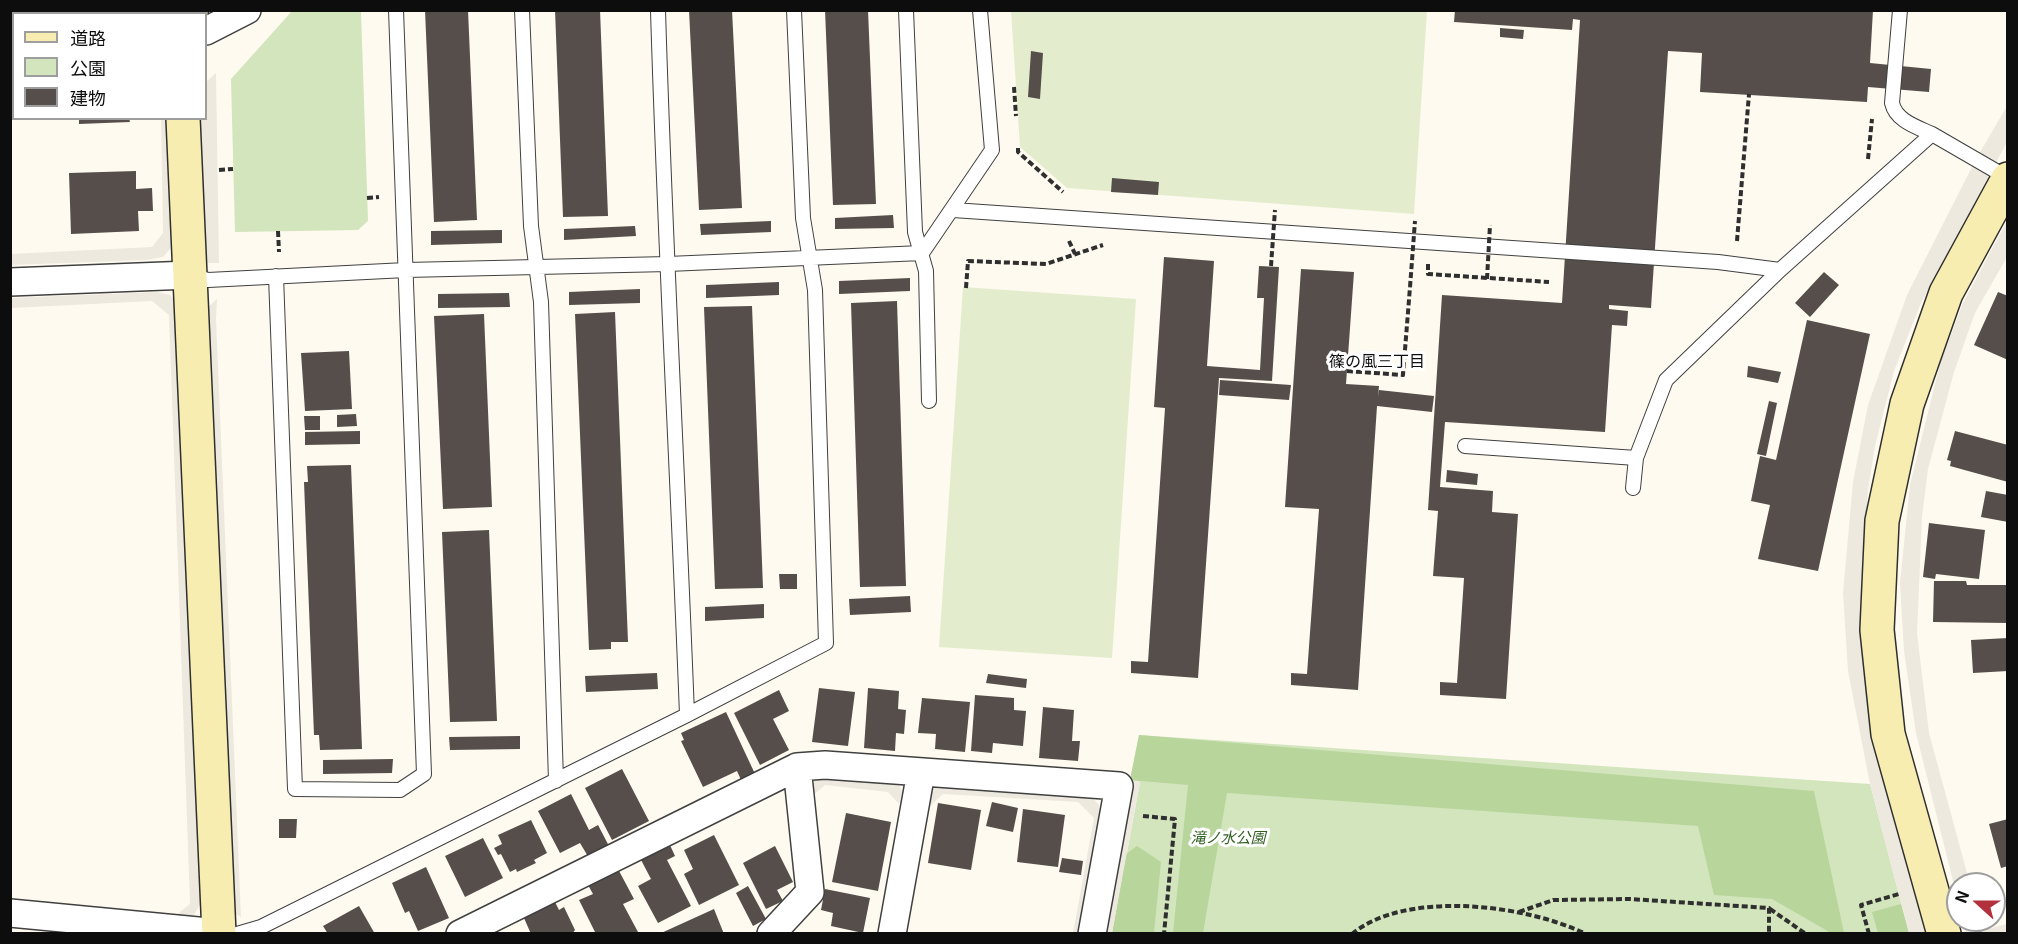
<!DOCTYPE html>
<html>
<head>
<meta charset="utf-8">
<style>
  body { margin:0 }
  #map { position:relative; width:2018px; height:944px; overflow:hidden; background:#fefaef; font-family:Georgia,"Noto Sans JP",serif }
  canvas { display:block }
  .frame { position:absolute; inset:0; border:12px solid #0d0d0d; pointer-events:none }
  .legend { position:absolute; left:12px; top:12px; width:195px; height:108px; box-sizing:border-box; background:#fff; border:2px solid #9e9e9e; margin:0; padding:8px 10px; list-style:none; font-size:18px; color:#0d0d0d }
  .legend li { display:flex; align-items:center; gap:12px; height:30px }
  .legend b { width:30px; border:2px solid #9e9e9e }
  .north { position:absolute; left:1946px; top:872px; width:60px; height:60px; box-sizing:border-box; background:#fff; border:2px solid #9e9e9e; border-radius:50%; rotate:291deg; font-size:16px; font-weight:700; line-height:24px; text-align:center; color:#0d0d0d }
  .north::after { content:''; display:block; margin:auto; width:21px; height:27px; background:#b2313d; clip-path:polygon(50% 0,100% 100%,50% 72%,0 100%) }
</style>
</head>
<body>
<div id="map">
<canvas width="2018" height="944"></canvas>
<div class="frame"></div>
<ul class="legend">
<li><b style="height:8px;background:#f8edb0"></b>道路</li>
<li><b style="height:16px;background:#d3e5bc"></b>公園</li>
<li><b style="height:16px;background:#554e4b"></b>建物</li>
</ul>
<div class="north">N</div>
</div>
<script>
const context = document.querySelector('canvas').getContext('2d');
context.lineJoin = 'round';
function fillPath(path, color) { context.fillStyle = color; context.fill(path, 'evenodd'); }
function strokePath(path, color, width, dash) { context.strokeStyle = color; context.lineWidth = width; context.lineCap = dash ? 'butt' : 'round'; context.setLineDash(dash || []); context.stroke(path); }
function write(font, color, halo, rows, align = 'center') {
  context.font = font + ' Georgia,"Noto Sans JP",serif'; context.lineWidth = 6; context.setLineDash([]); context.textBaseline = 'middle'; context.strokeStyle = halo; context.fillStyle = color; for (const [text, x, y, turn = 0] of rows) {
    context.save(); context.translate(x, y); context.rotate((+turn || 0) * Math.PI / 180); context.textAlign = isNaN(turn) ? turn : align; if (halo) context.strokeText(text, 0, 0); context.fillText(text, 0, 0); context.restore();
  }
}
fillPath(new Path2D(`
  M292,11H361L368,221L358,230L235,232L231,79Z
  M1139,735L1870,784L1909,933L1112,934L1140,782L1130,780Z`), '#d3e5bc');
fillPath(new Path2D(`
  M1139,735L1814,791L1844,933H1831L1772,899L1714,895L1698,826L1227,793L1203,933H1173L1188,785L1130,780Z
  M1137,846L1161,862L1154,933L1112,934L1126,854Z
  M1901,904L1909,933H1878L1872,912Z`), '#b8d59c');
fillPath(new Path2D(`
  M1011,11H1427L1414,214L1067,188L1020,147Z
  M963,287L1136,299L1112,658L939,647Z`), '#e3edcd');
fillPath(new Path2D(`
  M216,73L219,263H204L198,119L206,118V82Z
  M2007,106V142L1921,303L1894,371L1875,446L1868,490L1861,597L1865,665L1885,775L1927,934L1909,933L1870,784L1848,671L1843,593L1853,482L1868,405L1907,295L1976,159Z
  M161,119H170L173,239L170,249L163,257L147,260L11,265L10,254L152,247L163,233Z
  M2007,221V257L1975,313L1954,372L1928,469L1922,517L1917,633L1929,733L1970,884H1958V901L1916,733L1904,651L1900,583L1910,485L1940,364L1963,303Z
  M157,292L170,295L176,302L202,901L194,915L187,917L176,915L190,904L169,315L152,301L11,308V298Z
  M217,299L216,319L241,917L229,910L207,308Z
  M820,775L898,783L902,791L899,804L888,792L825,785L810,798L814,780Z
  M1130,780L1140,782L1112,933L1104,934Z
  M941,784L1091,796L1099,805L1101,814L1080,933H1073L1094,818L1078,802L943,794L929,807L933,789Z
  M1963,920H1980L1983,930L2007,924V933H1966Z`), '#ede9df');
fillPath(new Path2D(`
  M425,10H468L477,220L434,222Z
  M555,10H600L608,216L563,217Z
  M689,10H732L742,208L699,210Z
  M825,10H868L876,204L833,205Z
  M1455,10H1873L1870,63L1931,69L1929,92L1868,87L1867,102L1700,92L1702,53L1668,51L1651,308L1609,305V309L1628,311L1627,326L1612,325L1605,432L1445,422L1440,487L1493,491L1492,512L1518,514L1506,699L1440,695V682L1457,683L1464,578L1433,576L1438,511L1428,510L1442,295L1562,303L1580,20L1573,19L1572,30L1454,22Z
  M1500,28L1524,30L1523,39L1500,37Z
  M1031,51L1043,53L1040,99L1028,97Z
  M79,118H129L130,122L79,124Z
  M136,171V189L152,188L153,211H138L139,231L71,234L69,173Z
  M1112,178L1159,182L1158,195L1111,192Z
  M893,215L894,228L835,229V218Z
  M771,221V232L701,235L700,224Z
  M635,226L636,236L564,240V229Z
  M502,230V243L431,245V231Z
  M1164,257L1214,261L1207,366L1260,370L1264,298H1257L1259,266L1279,267L1272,381L1219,378L1198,678L1131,673V661L1148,662L1165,408L1154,407Z
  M1301,269L1354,272L1346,384L1379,386L1378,397L1379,390L1434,396L1432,412L1377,406L1358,690L1291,685V673L1307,674L1319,509L1285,507Z
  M1824,272L1839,285L1810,317L1795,303Z
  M910,278V291L839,294V281Z
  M779,282V295L706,298V285Z
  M640,289V303L569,305V292Z
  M1998,292L2008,296V360L1974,345Z
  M509,293L510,307L438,308V294Z
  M897,301L906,586L860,587L851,303Z
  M752,306L763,588L715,589L704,307Z
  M615,312L628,642H611V649L589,650L575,314Z
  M484,314L492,507L443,509L434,316Z
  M1807,320L1870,334L1818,571L1758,559L1770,505L1751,501L1760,456L1776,460Z
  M349,351L352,409L305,411L301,353Z
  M1748,366L1781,372L1778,383L1747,377Z
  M1220,380L1291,385L1289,400L1219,395Z
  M1769,401L1777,403L1766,456L1757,454Z
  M356,414L357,426L337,427V415Z
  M304,416H320V430H305Z
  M360,431V444L305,445V432Z
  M1955,431L2008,445V482L1950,466L1951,461L1947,460Z
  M351,465L362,749L320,750L319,735H314L304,482H308L307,466Z
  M1447,470L1478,474L1477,485L1446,482Z
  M1986,491L2008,495V522L1981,517Z
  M1929,523L1985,530L1979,579L1936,574L1935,579L1923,577Z
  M489,530L497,721L450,722L442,532Z
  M779,574H797V589H780Z
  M1934,581H1966L1967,585H2008V623L1933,622Z
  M910,596L911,612L850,615L849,599Z
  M764,604V618L705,621V607Z
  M2008,638V671L1973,673L1971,640Z
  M657,673L658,689L586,692L585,676Z
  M988,674L1027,679L1026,688L986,683Z
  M819,688L855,692L848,746L812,742Z
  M868,688L899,691L898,709L906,710L904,734L896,733L895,751L864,748Z
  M779,690L789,711L773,719L789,750L760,765L734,713Z
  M975,695L1014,698V710L1026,711L1023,746L993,743L992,753L971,751Z
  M922,698L970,702L965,752L935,749L936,734L918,733Z
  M1043,707L1074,710L1072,741H1080L1078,761L1039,758Z
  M726,712L756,776L742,782L737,771L703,787L681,741L684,740L681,733Z
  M520,736V749L450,750L449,737Z
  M393,759L392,773L323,774V760Z
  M622,769L649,821L612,840L585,788Z
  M571,794L589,830L598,825L610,848L589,858L580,843L560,853L538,811Z
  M992,802L1018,808L1013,832L986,826Z
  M938,803L981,810L971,870L928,863Z
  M1023,809L1065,815L1058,867L1017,862Z
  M846,813L891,822L878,891L832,882Z
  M279,819H297L296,838H279Z
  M2008,819V866L2001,868L1989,824Z
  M531,820L547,853L534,860L536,863L517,872L516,869L510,872L501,854L498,855L494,848L502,844L498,835Z
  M714,835L739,885L699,905L684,874L693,869L684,850Z
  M483,838L503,878L465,897L445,856Z
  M669,843L675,856L667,860L691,906L658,923L638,886L651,879L640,858Z
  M775,846L793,882L777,890L783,901L766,909L743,863Z
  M1062,858L1083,861L1081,875L1059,872Z
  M426,867L449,918L418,931L409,911L405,913L392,883Z
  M618,869L634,899L623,904L638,932L596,934L579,900L593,894L588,885Z
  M748,886L766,919L753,926L736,893Z
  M825,889L870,898L863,933L831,926L833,913L821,910Z
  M555,902L559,910L564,907L575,930L572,934H531L524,918Z
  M359,906L375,934H328L323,926Z
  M714,909L724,934H659Z`), '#554e4b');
const lane = new Path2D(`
  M522,10L531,226L541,302L556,781
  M658,10C665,246 678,480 687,715
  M906,10L915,232L926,271L929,401
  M1900,10L1892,103C1896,121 1917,127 1932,134
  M953,210L1718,262L1780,270
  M190,275L208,280L406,270L668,264L922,253L992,150L980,10
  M276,276L295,789L400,790L424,774L396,10
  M1465,446L1636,458
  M1633,488L1636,458L1666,380L1780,270L1932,134L2008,178
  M237,934L261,927L687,715L826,643L815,290L803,218L794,10`);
const street = new Path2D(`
  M206,31L247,10
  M10,282L190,275
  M797,767L825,765L1119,786L1092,934
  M10,913L219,933
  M460,934L797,767L810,892L771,934
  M892,934L921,772`);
const secondary = new Path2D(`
  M191,14V10
  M183,118L219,934
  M1944,934L1888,734L1877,630L1882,521L1907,404L1946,293L2008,179`);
strokePath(lane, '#404040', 16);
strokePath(street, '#404040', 30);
strokePath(secondary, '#2f2f2f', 36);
strokePath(new Path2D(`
  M1014,87L1016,116
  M1018,148V152L1063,192
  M1868,159L1872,119
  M219,170L233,169
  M367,198L379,197
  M278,231L279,252
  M1069,241L1075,254
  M1737,241L1749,94
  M1428,264V274L1549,282
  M966,288L968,261L1046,264L1103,245
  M1347,371L1403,375L1410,287
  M1143,816L1175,819L1164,934
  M1770,909L1806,934
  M1519,912L1553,900L1630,899L1769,908V934
  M1352,934C1406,889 1527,905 1586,934
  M1869,934L1861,905L1899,894`), '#2f2f2f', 4, [6, 3]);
strokePath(lane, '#fff', 14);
strokePath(street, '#fff', 27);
strokePath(secondary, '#f8edb0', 33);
strokePath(new Path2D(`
  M1271,266L1275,210
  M1487,279L1490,225
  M1410,287L1415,221`), '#2f2f2f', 4, [6, 3]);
write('italic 15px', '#326023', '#fff', [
  ["滝ノ水公園",1228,837]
]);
write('16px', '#0d0d0d', '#fff', [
  ["篠の風三丁目",1377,361]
]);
</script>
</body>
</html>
